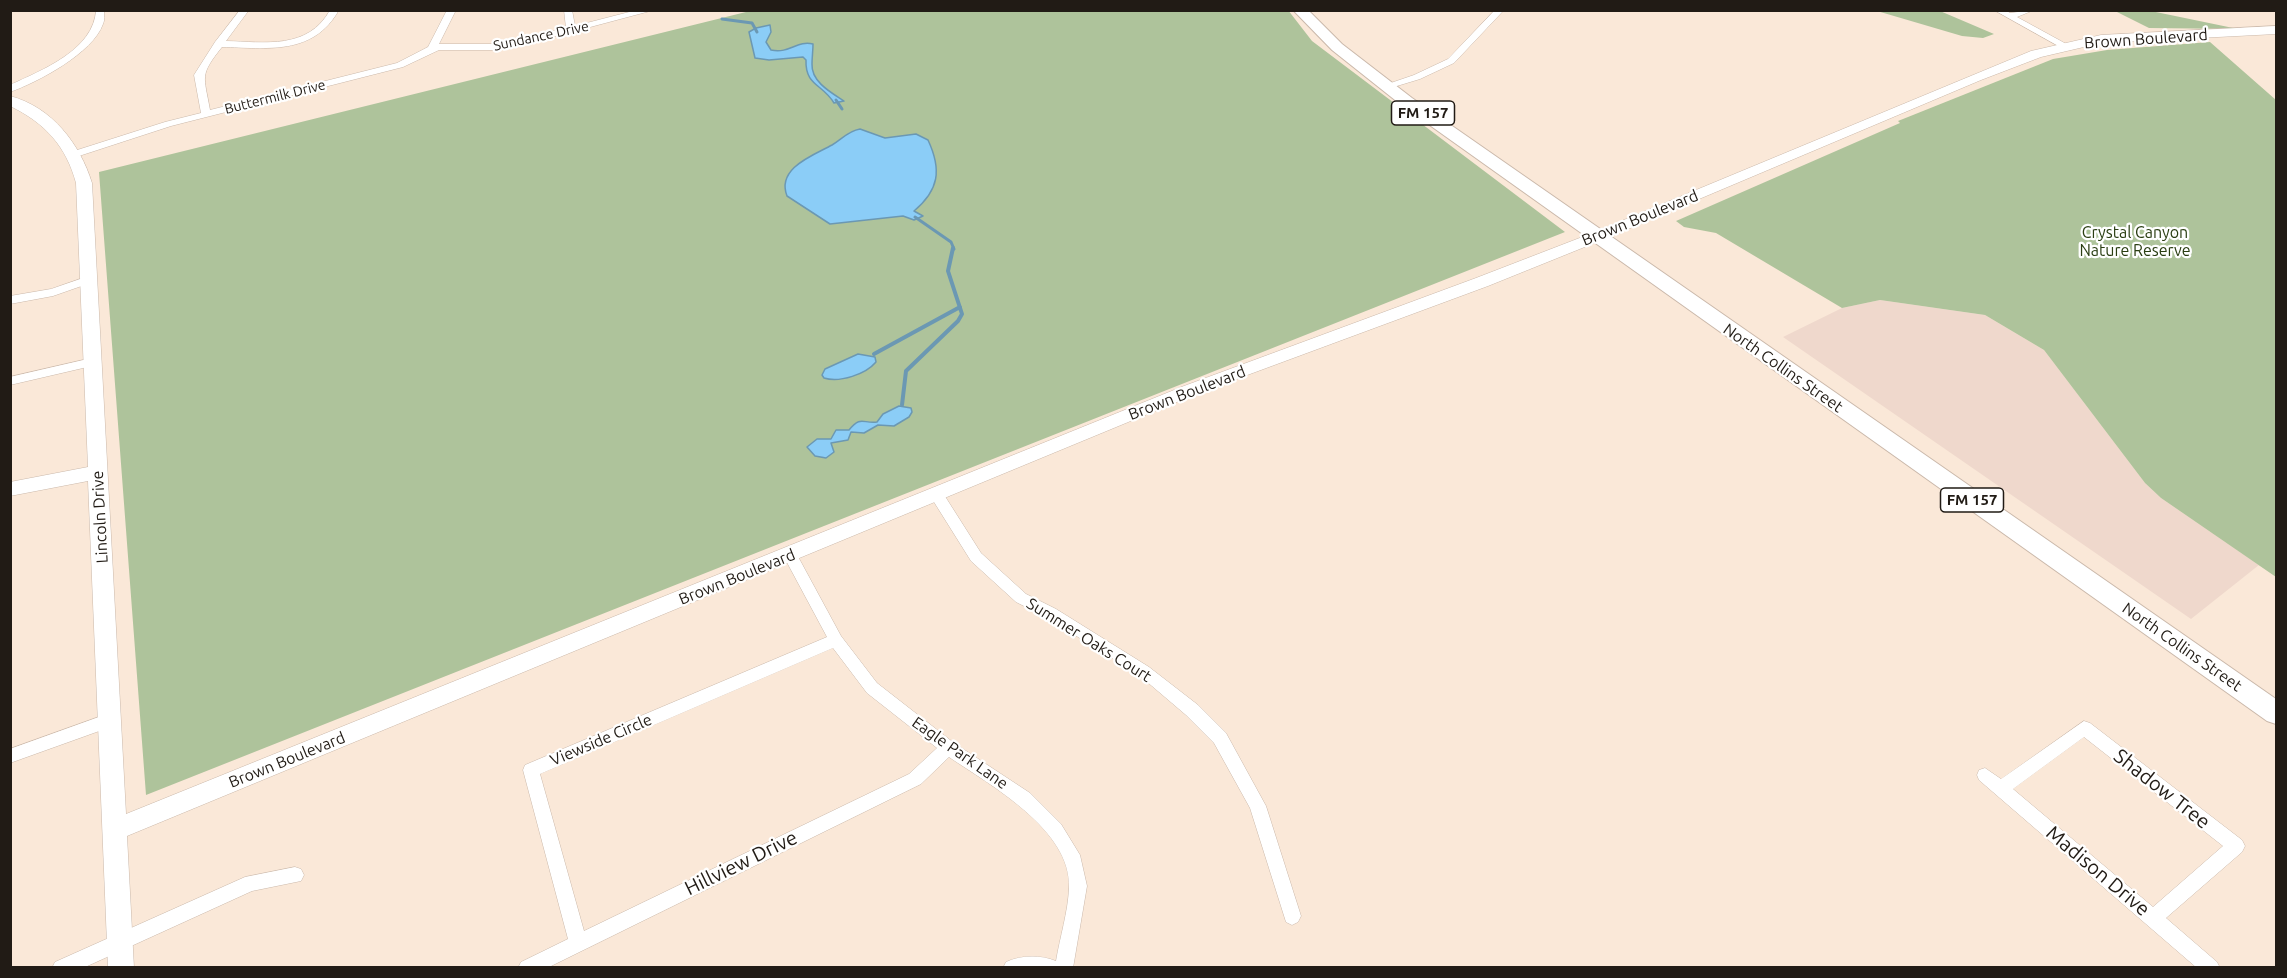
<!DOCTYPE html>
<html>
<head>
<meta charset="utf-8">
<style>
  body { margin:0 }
  #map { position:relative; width:2287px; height:978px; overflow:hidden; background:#fae8d8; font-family:Ubuntu,sans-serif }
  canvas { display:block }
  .frame { position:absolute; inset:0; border:12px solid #211b15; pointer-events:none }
</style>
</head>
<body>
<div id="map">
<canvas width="2287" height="978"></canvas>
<div class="frame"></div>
</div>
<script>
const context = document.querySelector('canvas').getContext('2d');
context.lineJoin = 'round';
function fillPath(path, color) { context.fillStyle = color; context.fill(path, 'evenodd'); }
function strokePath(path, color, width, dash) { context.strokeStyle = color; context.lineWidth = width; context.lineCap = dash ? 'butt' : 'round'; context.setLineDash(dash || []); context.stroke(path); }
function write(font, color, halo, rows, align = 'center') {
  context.font = font + ' Ubuntu,sans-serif'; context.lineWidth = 4.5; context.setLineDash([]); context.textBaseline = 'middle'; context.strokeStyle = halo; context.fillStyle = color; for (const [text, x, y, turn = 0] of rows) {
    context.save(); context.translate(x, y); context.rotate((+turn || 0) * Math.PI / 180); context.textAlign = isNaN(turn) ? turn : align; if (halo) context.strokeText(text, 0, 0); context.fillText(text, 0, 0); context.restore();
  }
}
fillPath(new Path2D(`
  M1880,300L1985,315L2044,350L2145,483L2161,498L2259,565L2191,619L1783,337L1842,308Z`), '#efd8cc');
fillPath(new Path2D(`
  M1288,10L1312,41L1565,232L146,795L99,172L750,11Z
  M1877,11H1940L1994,34L1983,38L1962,36Z
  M2115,11H2151L2238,29L2149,28Z
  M2210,42L2276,100V577L2161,498L2145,483L2044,350L1985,315L1880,300L1842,308L1716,233L1684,227L1676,221L1900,123L1898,121L2053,59L2107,50Z`), '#aec39b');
const water = new Path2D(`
  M770,25L771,32L766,42L771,50C790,54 797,40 813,44C813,51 812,57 812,64C811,82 832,93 844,101L834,103C823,84 805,86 806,60L803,57L769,60L755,58L749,32L756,28Z
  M860,129L885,138L916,134L928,140C942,170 939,190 914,211L923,216L914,220L903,216L830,224L787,196C776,168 814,155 832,145C842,139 848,131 860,129Z
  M858,354L875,357L876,362C866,374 840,383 824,378L822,375L825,369Z
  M899,406L911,408L912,412L909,417L894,426L878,425L864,433L851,432L848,440L831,443L834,452L826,458L815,456L807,447L817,439H831L836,430H849C861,415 863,424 877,422L883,414Z`);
fillPath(water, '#8bcdf7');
strokePath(water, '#6b98b3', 1.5);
strokePath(new Path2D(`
  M722,19L752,23L757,32
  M836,100L842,109
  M915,217L951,242L954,249`), '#6b98b3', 3);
strokePath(new Path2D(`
  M874,354L960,307
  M902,405L906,371L958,321L962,314L948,271L953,248`), '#6b98b3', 4);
const street = new Path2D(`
  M96,10H104C104,15 105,20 103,24C93,53 38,82 10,92V85C42,70 94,50 96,10Z
  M240,10H249L226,41C265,42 308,50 330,10H339C313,56 267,48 222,47C199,76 204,75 210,110L397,63L428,47L447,10H456L439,44H493L566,28L564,10H572L575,26L637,10H654L534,42L493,50H439L403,67L171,126L79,156H71V152L165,122L201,113L194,75L215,42Z
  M1495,10H1504L1454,63L1420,79L1387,89L1382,86L1414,75L1448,59Z
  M1994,10H2005L2010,13L2034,10L2017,17L2070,46L2062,48Z
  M89,276L93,278V282L53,296L10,304V296L51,289Z
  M92,358L96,359L98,362L96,365L10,385V377Z
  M936,489L941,490L981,553L1026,594L1056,609L1149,667L1198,705L1226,733L1266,806L1301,916L1298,922L1292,925L1286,922L1250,808L1214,743L1186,715L1139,675L1046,617L1016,602L971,561L929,494Z
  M790,550L795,551L841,636L877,683L954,743L1030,793L1061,824L1080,855L1087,886L1073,968H1003L1006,962C1021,955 1041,955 1056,961C1060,937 1068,912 1069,888C1072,830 990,785 949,757L921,784L547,968H518L521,962L568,939L523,770L525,765L827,637L783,555L785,551ZM833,648L867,693L937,748L909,774L584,931L540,774Z
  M110,713L116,715L118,720L116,725L10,763V749Z
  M2084,721L2090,723L2242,840L2245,846L2242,852L2166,918L2217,962L2220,968H2197L1979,780L1977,775L1979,770L1985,768L2001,779ZM2084,737L2223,846L2153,907L2013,789Z
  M295,867L301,869L304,875L301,881L252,891L83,968H52L55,962L245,877Z`);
const secondary = new Path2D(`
  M2276,26V34L2101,43L2041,57L1981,80L1602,240L1488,286L1196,394L127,836L134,968H108L88,481L10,496V482L88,467L76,183C66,146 45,123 10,106V96C52,107 80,144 92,183L126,814L1184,386L1476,278L1590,234L2031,51L2101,35Z`);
const primary = new Path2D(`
  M1293,10H1308L1342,44L1412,98L2276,699V724L2267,721L1400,104L1332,50Z`);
strokePath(street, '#cab8aa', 1);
strokePath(secondary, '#cab8aa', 1);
strokePath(primary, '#cab8aa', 2);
fillPath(street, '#fff');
fillPath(secondary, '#fff');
fillPath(primary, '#fff');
write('14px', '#211b15', '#fff', [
  ["Sundance Drive",541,36,-12],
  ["Buttermilk Drive",275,97,-14]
]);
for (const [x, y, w] of [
  [1423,113,63],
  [1972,500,63]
]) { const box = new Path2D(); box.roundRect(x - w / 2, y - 12, w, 24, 4.5); context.fillStyle = '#fff'; context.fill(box); strokePath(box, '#211b15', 1.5); }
write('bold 15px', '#211b15', null, [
  ["FM 157",1423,113],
  ["FM 157",1972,500]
]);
write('16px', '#211b15', '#fff', [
  ["Brown Boulevard",2146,39,-4],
  ["Brown Boulevard",1640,218,-22],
  ["North Collins Street",1783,368,35],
  ["Brown Boulevard",1187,393,-21],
  ["Lincoln Drive",100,517,-93],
  ["Brown Boulevard",737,577,-22],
  ["Summer Oaks Court",1089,640,32],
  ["North Collins Street",2182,647,35],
  ["Viewside Circle",601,740,-23],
  ["Eagle Park Lane",960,753,35],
  ["Brown Boulevard",287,760,-22]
]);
write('16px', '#2a3e12', '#fff', [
  ["Crystal Canyon",2135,233],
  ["Nature Reserve",2135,251]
]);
write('20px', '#211b15', '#fff', [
  ["Shadow Tree",2162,789,38],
  ["Hillview Drive",741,863,-26],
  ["Madison Drive",2098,871,40]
]);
</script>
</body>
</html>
